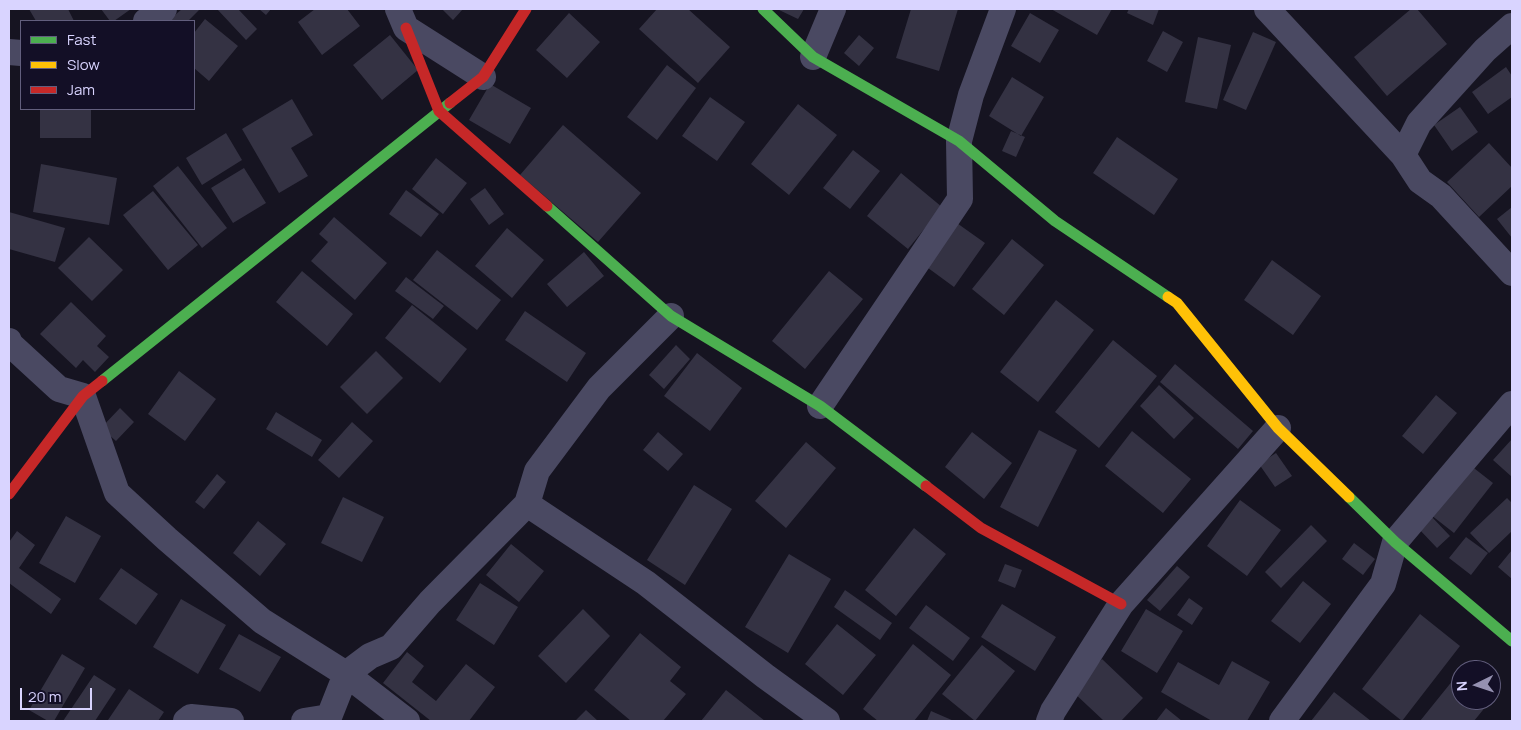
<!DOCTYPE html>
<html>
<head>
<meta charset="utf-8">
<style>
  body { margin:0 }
  #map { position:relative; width:1521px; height:730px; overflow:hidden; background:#161421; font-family:Manrope,sans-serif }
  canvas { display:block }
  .frame { position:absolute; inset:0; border:10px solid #d9d4ff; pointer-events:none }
  .legend { position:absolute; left:20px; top:20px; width:175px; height:90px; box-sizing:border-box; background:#130f26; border:1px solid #625e7d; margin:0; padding:6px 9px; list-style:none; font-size:15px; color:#d9d4ff }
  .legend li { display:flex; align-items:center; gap:10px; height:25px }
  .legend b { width:25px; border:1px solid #625e7d }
  .north { position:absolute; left:1451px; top:660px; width:50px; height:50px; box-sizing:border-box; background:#130f26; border:1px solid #625e7d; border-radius:50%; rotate:266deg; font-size:14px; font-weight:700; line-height:20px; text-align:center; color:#d9d4ff }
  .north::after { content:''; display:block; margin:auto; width:18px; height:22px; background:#9591b1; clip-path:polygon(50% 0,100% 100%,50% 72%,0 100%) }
  .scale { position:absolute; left:20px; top:688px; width:72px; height:22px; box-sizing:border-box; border:2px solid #d9d4ff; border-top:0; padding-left:6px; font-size:15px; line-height:18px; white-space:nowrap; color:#d9d4ff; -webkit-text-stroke:4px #130f26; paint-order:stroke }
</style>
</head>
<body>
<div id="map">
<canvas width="1521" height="730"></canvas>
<div class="frame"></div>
<ul class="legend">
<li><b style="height:6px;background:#4caf50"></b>Fast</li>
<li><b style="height:6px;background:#ffc107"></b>Slow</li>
<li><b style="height:6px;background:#c62828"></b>Jam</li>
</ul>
<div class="north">N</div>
<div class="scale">20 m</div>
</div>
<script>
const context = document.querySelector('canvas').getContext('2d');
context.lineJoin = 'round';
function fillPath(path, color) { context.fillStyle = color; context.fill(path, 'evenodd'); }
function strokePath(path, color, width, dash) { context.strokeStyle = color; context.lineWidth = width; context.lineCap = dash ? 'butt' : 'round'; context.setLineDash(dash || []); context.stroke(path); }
fillPath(new Path2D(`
  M29,9H68L74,21H36Z
  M101,9H131L114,21H110Z
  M182,9H198L199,10L188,21H168Z
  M217,9H238L257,29L246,40Z
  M259,9H271L266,15Z
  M315,9H347L360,26L322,55L298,22Z
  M442,9H463L453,20Z
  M657,9H688L730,47L698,83L639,29Z
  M777,9H804L798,19Z
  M911,9H958L939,71L896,58Z
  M1051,9H1112L1097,35Z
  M1129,9H1159L1153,25L1127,13Z
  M1411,9H1417L1447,44L1387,96L1354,57Z
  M569,13L600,42L567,78L536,50Z
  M1030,13L1059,30L1040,63L1011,46Z
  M205,19L238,46L209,81L194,68V33Z
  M1163,31L1183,42L1167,72L1147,61Z
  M1253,32L1276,42L1246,110L1223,100Z
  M390,35L418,70L382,100L353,65Z
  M859,35L874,48L859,66L844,53Z
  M1198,37L1231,45L1217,109L1185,102Z
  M667,65L696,88L657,140L627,117Z
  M1506,67L1512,76V97L1488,114L1472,92Z
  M1012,77L1044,97L1021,136L989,116Z
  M490,84L531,108L510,144L469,120Z
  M710,97L745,122L717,161L682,136Z
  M292,99L313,135L291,148L308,176L279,193L242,129Z
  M798,104L837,135L789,195L751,164Z
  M1460,107L1478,132L1452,151L1434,125Z
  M40,109H91V138H40Z
  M563,125L641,193L598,242L520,175Z
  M1011,131L1025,137L1016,157L1002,151Z
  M226,133L242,160L202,185L186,158Z
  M1117,137L1178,179L1154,215L1093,173Z
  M1489,143L1512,168V186L1479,217L1447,182Z
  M853,150L880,171L850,209L823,188Z
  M436,158L467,183L443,214L412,189Z
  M41,164L117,178L109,225L33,212Z
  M178,166L227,228L202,248L153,186Z
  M244,168L266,203L233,223L211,188Z
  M901,173L942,207L908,249L867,216Z
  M485,188L504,214L489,225L470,199Z
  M406,190L439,214L421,237L389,214Z
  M153,191L198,245L168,270L123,215Z
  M1512,207V238L1497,219Z
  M9,212L65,228L55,262L9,249Z
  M334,217L387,263L355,300L311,261L328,242L319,234Z
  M954,221L985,243L954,287L924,265Z
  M507,228L544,260L512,298L475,266Z
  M89,237L123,270L92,301L58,268Z
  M1012,239L1044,265L1004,315L972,289Z
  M437,250L501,300L477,330L413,280Z
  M584,252L604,276L567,307L547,284Z
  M1272,260L1321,296L1293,335L1244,300Z
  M302,271L353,314L327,346L276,302Z
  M829,271L863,299L805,369L772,341Z
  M406,277L444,306L433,319L395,291Z
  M1056,300L1094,330L1038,402L1000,372Z
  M71,302L106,336L97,346L109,357L95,372L83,360L76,368L40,334Z
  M412,305L467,349L440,383L385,338Z
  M525,311L586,353L567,382L505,340Z
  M1113,340L1157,376L1099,448L1055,412Z
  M676,345L690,359L664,389L649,375Z
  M376,351L403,378L367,414L340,387Z
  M697,353L742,388L710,431L664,396Z
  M1175,364L1253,431L1238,449L1160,382Z
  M179,371L216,399L185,441L148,414Z
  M1159,385L1194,418L1174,439L1140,406Z
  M1436,395L1457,413L1423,454L1402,436Z
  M120,408L134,422L116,441L101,428Z
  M276,412L322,440L312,457L266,429Z
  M352,422L373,441L339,478L318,460Z
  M1039,430L1077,450L1038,527L1000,507Z
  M1132,431L1191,479L1163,513L1105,466Z
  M658,432L683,454L668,471L643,450Z
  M972,432L1012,463L984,499L945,467Z
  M1512,439V477L1493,460Z
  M806,442L836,468L786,528L755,501Z
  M1276,453L1292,476L1275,487L1259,464Z
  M1470,465L1493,483L1454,533L1431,515Z
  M217,474L226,482L204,509L195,502Z
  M694,485L732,509L685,585L647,560Z
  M343,497L384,517L362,562L321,543Z
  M1507,498L1512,503V531L1489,553L1470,533Z
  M1240,500L1281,530L1247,576L1207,546Z
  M66,516L101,536L75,583L39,563Z
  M1431,516L1450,536L1437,548L1418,528Z
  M258,521L286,544L260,576L233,553Z
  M1311,525L1327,541L1281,588L1265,572Z
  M914,528L946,554L896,616L865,590Z
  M17,531L35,545L19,568L61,599L51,614L9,583V542Z
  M1466,537L1488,553L1471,575L1449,558Z
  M1354,543L1375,559L1363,575L1342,559Z
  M511,544L544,571L519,602L486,575Z
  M1512,550V579L1498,567Z
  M789,554L831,579L788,653L745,627Z
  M1005,564L1022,570L1015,588L998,581Z
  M1177,566L1190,577L1160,611L1147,600Z
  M121,568L158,594L136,625L99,599Z
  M1303,581L1331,604L1300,643L1271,621Z
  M480,583L518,607L494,645L456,620Z
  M845,590L892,623L880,640L834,607Z
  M1189,598L1203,608L1192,625L1177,615Z
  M181,599L226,625L198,674L153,647Z
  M1002,604L1056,637L1035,671L981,637Z
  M926,605L970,638L953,661L909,628Z
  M583,609L610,636L566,683L538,656Z
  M1146,609L1183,631L1157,673L1121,651Z
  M1420,614L1460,646L1402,721L1362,689Z
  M837,624L876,655L843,695L805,664Z
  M640,633L681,667L670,681L686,694L663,721H631L594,690Z
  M239,634L281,657L260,692L219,669Z
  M913,644L951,675L914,721H878L863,709Z
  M982,645L1015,671L975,721L942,694Z
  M407,652L424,666L412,682L436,701L466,664L495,687L469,721H431L383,683Z
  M62,654L85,668L54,721H48L29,710Z
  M1102,659L1143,698L1121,721H1104L1072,691Z
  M1232,661L1270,682L1247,721H1212L1161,692L1178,662L1219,685Z
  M1466,664L1473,670H1461V700H1491L1474,721H1420Z
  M94,675L116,689L95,721H63Z
  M1491,685L1498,691L1491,700Z
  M129,689L164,712L158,721L108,720Z
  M726,690L765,721H701Z
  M1334,692L1371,721H1311Z
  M1166,708L1182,721H1156Z
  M586,710L598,721H575Z
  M931,711L954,721H927Z`), '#343243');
strokePath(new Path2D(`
  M398,9L406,28L483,77
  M1267,9L1403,155L1420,181L1441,196L1512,273
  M146,21L161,13L164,9
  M9,52L21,53
  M813,57L833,9
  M1403,155L1419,123L1485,50L1512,26
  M9,341L10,344L59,389L83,396L117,493L167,539L262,621L346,674L407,721
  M820,406L960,199L959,141L971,95L1003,9
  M527,504L646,583L765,676L827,721
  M186,721L191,717L231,721
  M304,721L329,717L346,674L370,656L391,647L430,602L527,504L537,471L599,388L671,316
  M1049,721L1053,711L1121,604L1278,428
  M1282,721L1383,584L1395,542L1512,404`), '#4a4962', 26);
strokePath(new Path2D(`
  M763,9L813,57L959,141L1055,221L1168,297
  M547,206L671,316L820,406L926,486
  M102,381L450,103
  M1349,497L1395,542L1512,641`), '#4caf50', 11);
strokePath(new Path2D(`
  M1168,297L1177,303L1278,428L1349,497`), '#ffc107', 11);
strokePath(new Path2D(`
  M406,28L439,111L547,206
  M450,103L483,77L526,9
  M926,486L981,528L1121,604
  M9,494L83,396L102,381`), '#c62828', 11);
</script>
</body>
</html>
